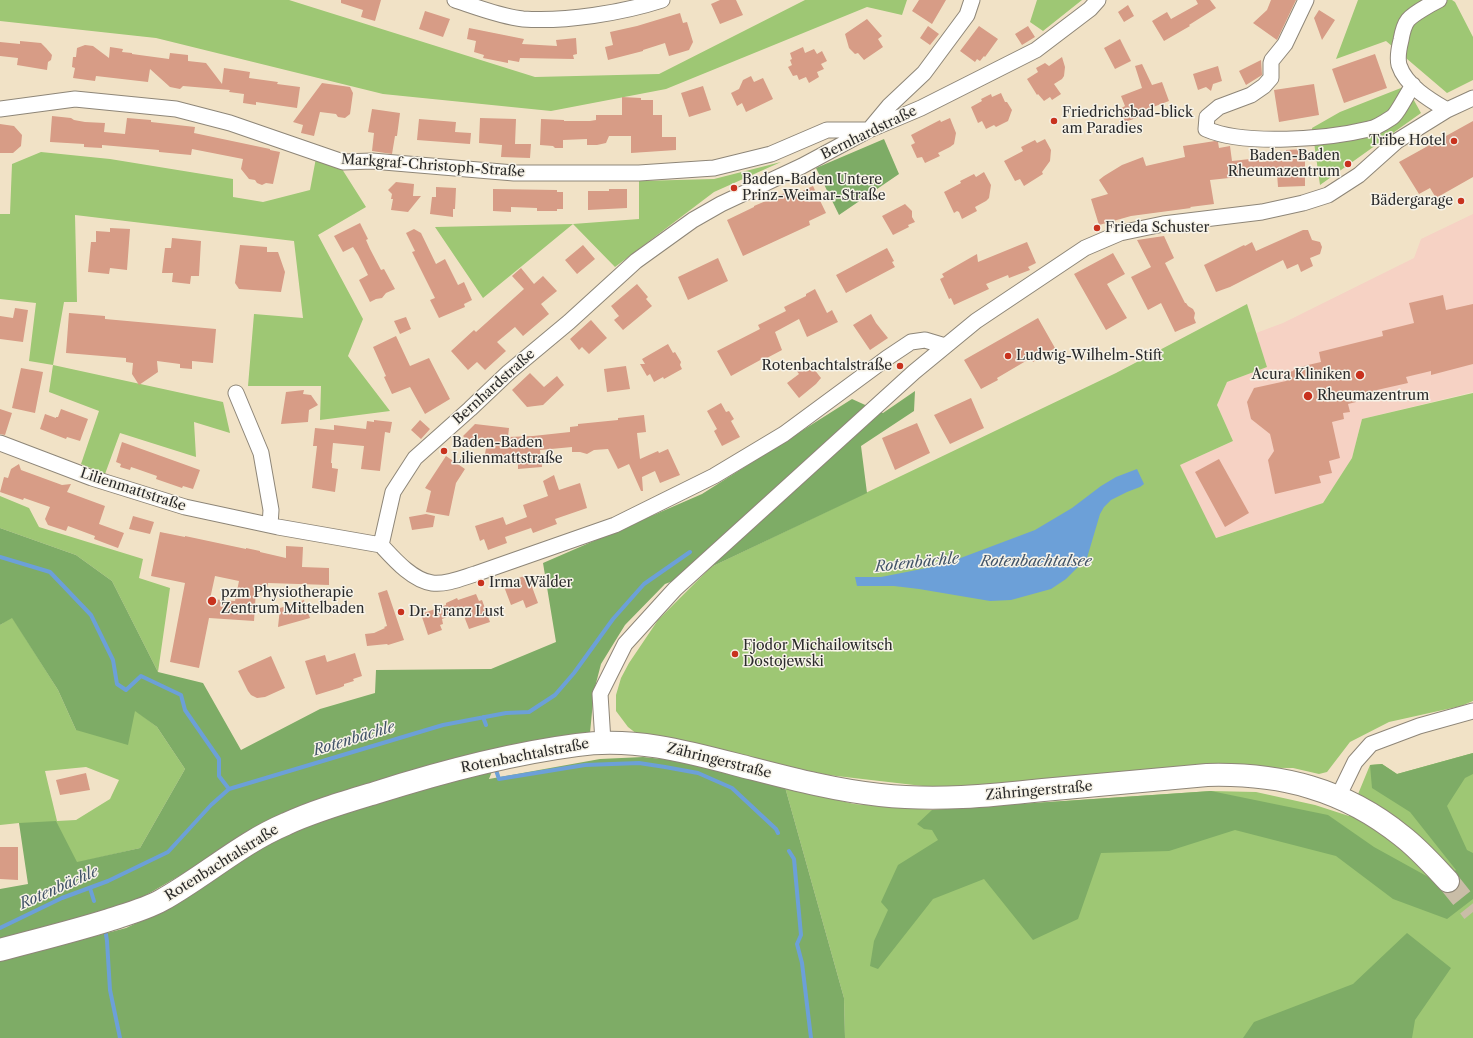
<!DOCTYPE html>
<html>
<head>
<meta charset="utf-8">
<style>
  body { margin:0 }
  canvas { display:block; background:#f1e2c6 }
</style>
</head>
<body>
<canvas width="1473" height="1038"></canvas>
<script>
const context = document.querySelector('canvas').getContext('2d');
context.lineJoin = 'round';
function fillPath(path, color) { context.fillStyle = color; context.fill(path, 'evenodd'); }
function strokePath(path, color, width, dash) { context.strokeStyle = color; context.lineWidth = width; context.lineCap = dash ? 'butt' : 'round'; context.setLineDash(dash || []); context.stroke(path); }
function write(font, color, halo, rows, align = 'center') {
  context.font = font + ' "Libre Caslon Text",serif'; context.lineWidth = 3; context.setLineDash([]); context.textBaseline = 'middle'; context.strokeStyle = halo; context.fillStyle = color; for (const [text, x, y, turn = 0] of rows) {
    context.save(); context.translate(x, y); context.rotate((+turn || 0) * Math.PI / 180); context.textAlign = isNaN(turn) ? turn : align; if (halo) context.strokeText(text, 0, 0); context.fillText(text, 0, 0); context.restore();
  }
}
fillPath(new Path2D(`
  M1473,214V392L1362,419L1352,458L1323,503L1215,538L1180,465L1233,441L1217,405L1227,382L1267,367L1256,333L1283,323L1414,258L1421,239Z`), '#f6d2c4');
fillPath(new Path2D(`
  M0,0H289L535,77L659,74L805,0H907L902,15L867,7L666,89L551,111L383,94L156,38L0,21Z
  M1037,0H1082L1043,31L1030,22Z
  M1358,0H1452L1455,2L1473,37V80L1447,93L1386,41L1336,59Z
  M1406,86L1421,113L1320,185L1312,128L1340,112Z
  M41,152L110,159L233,179V197L263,202L310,190L316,158L342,169L366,207L318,235L363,319L348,356L390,411L320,420L321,386H248L254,314L303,318L294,241L75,215L77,302H64L53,365L223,402L230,433L194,422L196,457L120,433L105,474L81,464L99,411L49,392L53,365L29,361L36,303L0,299V214H10L12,164Z
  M781,162L714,192L615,267L573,224L483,298L435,227L573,224L639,219V181L714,179Z
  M1247,304L1267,367L1227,382L1217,405L1233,441L1180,465L1216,538L1323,503L1352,458L1362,419L1473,393V701L1461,706L1389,722L1350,742L1327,772L1319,774L1293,768L1174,767L1037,781L940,788L828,775L637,734L628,727L616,711V695L621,678L629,663L658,620L711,567L1116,373Z
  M0,496L29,508L39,527L143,559L139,578L170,588L158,672L112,581L76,555L0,528Z
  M12,617L58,690L76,730L135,710L157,727L185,769L140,848L76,863L19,823L0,825V625ZM86,767L119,780L110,799L76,820L57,821L45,771Z
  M1473,753V1038H845L844,998L785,787L854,804L932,810L1211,791L1256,792L1315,805L1349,816L1370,765L1382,764L1397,774Z`), '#9ec774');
fillPath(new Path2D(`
  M884,139L899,174L839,215L816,168Z
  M915,391L914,411L861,446L867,493L711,567L665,584L625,625L601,664L594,691L590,733L500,751L489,779L600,759L643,757L690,762L785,787L844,998L845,1038H0V961L126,928L175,905L244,857L243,839L129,905L0,944V889L28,884L19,823L56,821L77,862L140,848L185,769L157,727L135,711L128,745L76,730L58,690L12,618L0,625V528L76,555L112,581L158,672L203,683L241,750L320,709L375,693L376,670L491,669L556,642L543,563L702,494L852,399L883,413Z
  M1473,753V774L1465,778L1447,806L1467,850L1473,853V899L1447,919L1393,899L1336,856L1235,830L1169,851L1101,853L1078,919L1033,940L984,879L933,899L878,969L870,966L874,941L888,910L881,902L898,865L938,840L932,830L924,829L917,824L932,810L1211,791L1328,815L1374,847L1441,884L1456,870L1410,812L1372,788L1370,765L1382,764L1397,774Z
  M1407,933L1451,968L1415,1020L1412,1038H1243L1254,1022L1353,984Z`), '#7eac66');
fillPath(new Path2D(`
  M1137,469L1144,484L1140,487L1127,492L1111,500L1104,507L1100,514L1087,558L1066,579L1051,589L1011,600L990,601L919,589L894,586H857L855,577H881L942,565L1035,530L1072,508L1101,486L1116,477Z`), '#6ca0d8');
strokePath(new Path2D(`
  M0,557L50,572L91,615L113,660L117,684L126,690L141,676L181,695L185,710L219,759V776L229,789
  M483,717L486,725
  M496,770L499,779L585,765L639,763L665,767L698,773L732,788L776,829L778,833
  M789,851L794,859L801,935L797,944L802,963L811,1038
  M90,888L94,901
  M0,928L62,898L108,881L168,852L211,805L229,789L443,725L506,713L529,712L555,695L574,673L613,619L644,584L690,552
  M105,928L107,941L110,990L120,1038`), '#6ca0d8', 4);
fillPath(new Path2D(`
  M341,0H381L375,21L361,17L363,10L341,3Z
  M720,0H736L743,15L720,24L711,4Z
  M919,0H946L932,24L912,11Z
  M1196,0H1210L1216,8L1189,25L1190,26L1164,41L1152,21L1167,12L1171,19L1198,4Z
  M1271,0H1296L1277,40L1253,23L1267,10Z
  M1128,5L1134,16L1124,22L1118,12Z
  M1319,10L1335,20L1322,40L1314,18Z
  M425,11L450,19L443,37L419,29Z
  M680,13L683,23L687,22L693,42L689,50L669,56L665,43L643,50V51L608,60L605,47L613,45L610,32L637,26Z
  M867,19L882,36L878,39L883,47L864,60L858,53L855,54L849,48L845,34Z
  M928,26L939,34L930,45L920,38Z
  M979,26L998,39L985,57L984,56L980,61L977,59L975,62L960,51Z
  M1028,26L1035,37L1022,45L1015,34Z
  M469,28L524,39L522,44L557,46L556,40L576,38L577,54L573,55L574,59L520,58L519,62L508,60V63L483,58L484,55L474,52L476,41L467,39Z
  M1120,39L1131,61L1115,69L1104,48Z
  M20,41L41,43L46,48L52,55L51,60L48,62L47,70L17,65L18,58L0,56V42L20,44Z
  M85,45L93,46L109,58L110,47L123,49L122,52L132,53V54L169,59L170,53L188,55V61L206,63L222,84L224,68L250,72L249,78L278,82L277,84L300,87L297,108L256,102V105L243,103L244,94L229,92L230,90L183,86L180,89L170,87L150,69L148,82L96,76L95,81L73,78L75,68L72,67L73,57H76L77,48Z
  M803,47L805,53L814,49L817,54L822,51L827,61L821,64L824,69L817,72L819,77L809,83L806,77L799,80L797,75L793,76L788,67L792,65L790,60L792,59L790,53Z
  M1375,54L1387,88L1344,103L1332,69Z
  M1062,57L1065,67L1064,76L1062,79L1054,84L1061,94L1052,100L1050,97L1044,101L1038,94L1037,95L1027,79L1038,72L1036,68L1045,63L1049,66Z
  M1261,60L1262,75L1246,85L1239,71Z
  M1142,64L1152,85L1162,82L1169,101L1137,113L1139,117L1125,122L1120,109L1125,106L1121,96L1142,88L1135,66Z
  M1218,66L1222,81L1213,84L1211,91L1206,87L1198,90L1193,74Z
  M751,76L754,82L763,78L773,99L746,112L742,103L737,106L731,93L739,89L743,80Z
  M322,83L350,87L353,93L350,114L345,118L338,117L336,114L320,112L314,136L301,133L303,125L293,122Z
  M1314,84L1319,115L1279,122L1274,90Z
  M703,86L711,110L689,117L681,93Z
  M1001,93L1005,102H1007L1012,110L1008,121L996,127L994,125L986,129L982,121L978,123L971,107L982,101L981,99L991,94L992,97Z
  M622,97L641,98V100H653V115H662V137H676V150L631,153V136H609L606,143L597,145H587V139L563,140V148H555L553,146L540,145L541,119L564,120V121H590L596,120V115H622Z
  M372,109L400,113L397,136H395L392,154L372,151L374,133L368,132Z
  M52,116L71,118L74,120L85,122L105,123L104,132L125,134L127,118L151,120V122L195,127L194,133L270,149V150L280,152L273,184L266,183L262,185L257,183L255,180L249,179L241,169L243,159L192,149L191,155L159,152V150L102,145V148L84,147V144L50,142Z
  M480,118L516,119L515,144H531L530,158L501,157L502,145L479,143Z
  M950,118L956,133L954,144L950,147L938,153L940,156L925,163L922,157L917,158L911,145L915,143L911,135L940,120L941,122Z
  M419,119L456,122L455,132L471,133L470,144L417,140Z
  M1473,121V177L1436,198L1430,188L1419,194L1399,162Z
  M0,124L14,126L22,135L21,146L13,153H0Z
  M1045,139L1051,150L1050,161L1042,172L1043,174L1024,186L1020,179L1015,181L1004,161L1023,151L1021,147L1035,140L1037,143Z
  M1215,141L1218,142L1219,148L1230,146L1232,161L1259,158V162L1280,160V153H1287L1286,150L1305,149V186L1278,187L1277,173L1210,180L1214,204L1190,207L1191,208L1131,216L1099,225L1091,199L1108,194L1099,180L1104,176L1122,165L1143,157L1146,166L1185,157L1183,146Z
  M984,172L991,185L989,198L986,201L975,207L977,211L962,219L959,212L957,211L954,213L944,192L961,183L960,181L974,174L976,177Z
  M396,182L414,184L413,196H421L408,212L391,210L393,199H391L392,194L388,190Z
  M813,186L826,213L809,221L810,225L743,256L727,220L754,207V206L794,189L796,194Z
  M436,187L456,188L455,209H453V217L430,214L432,197H436Z
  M493,189L557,190V192H563V209H557V211H537V208L511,207V212L493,211Z
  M609,189H627V208L588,210V191H609Z
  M905,204L912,211V217L915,222L908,225L909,227L893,235L882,216Z
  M360,223L368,239L366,240L370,249L381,270L384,269L395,289L386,293L382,298L376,299L370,302L359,280L368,275L358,255L353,247L343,252L334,236Z
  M110,228L130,229L127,270L110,268L109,274L88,272L91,242H96V231L110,232Z
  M414,229L421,233L436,264L445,259L458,285L464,282L472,300L464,304L465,307L439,318L430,300L435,298L412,252L415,251L406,233Z
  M1303,230H1308L1312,240L1320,242L1322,247L1320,254L1310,258L1313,266L1301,272L1298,264L1287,269L1283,260L1230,287L1216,292L1204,265L1244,245L1245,246L1252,242L1256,251Z
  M1164,236L1174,258L1165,263L1185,303H1186L1188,306L1193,309L1195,313L1194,318L1196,323L1175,332L1161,303L1148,310L1131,277L1151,267L1137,240Z
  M172,238L201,241L199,276H191L190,284L172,282L173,273H162L165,248H171Z
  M1027,242L1036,263L1028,267L1030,270L1009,278L1008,275L986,284L989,289L954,305L951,298L949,299L940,279L944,277L942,274L977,254L978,262Z
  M240,245L267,247V252H278L285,272L281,292L239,289L235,283Z
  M583,245L595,259L577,274L565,260Z
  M887,248L894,261L892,262L895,267L846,293L836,275Z
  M1113,253L1125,274L1107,284L1127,318L1106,330L1074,274Z
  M718,258L728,281L688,300L678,277Z
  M521,268L534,284L543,276L557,291L541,304L549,314L523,336L515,327L497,342L506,351L485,370L477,362L468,370L451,351L474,330L476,332L524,289L512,276Z
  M637,284L648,297L646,299L652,306L623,330L614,320L619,316L611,306Z
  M815,289L827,313L832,310L838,322L807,337L799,319L775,332L782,350L765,359L764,358L731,376L717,351L760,329L758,325L786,311L784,307L806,296V294Z
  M1443,295L1446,310L1473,304V364L1431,375V371L1406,377L1408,383L1377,390L1378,393L1355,398L1356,402L1348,404L1350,412L1343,413L1344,419L1332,422L1340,458L1329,461L1332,473L1319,476L1321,483L1275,494L1268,460L1274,451L1270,434L1251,419L1247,402L1254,388L1286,381L1284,373L1293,371L1295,368L1321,362L1319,352L1383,336L1382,331L1414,323L1409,303Z
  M15,308L28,310L23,342L0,339V316L13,318Z
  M69,313L105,316V319L216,329L213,363L192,361V369L180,368V364L157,361L158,372L139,385L132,374L133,363L126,362V358L66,353Z
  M871,314L876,323L888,338L870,350L853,325Z
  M406,317L411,329L400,334L394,321Z
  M1038,318L1055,348L1033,362L1031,358L997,378L998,380L981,389L964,360Z
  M591,320L607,338L589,354L582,347L579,350L570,339Z
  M396,336L410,366L429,358L450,399L425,414L410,387L392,394L384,377L386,376L373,347Z
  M668,344L673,353L675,352L681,362L680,365L682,369L664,379L663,377L654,382L650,374L647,376L640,364H645L642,359Z
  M804,363L807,367L810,364L821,378L816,384L799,398L787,383L799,374L796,370Z
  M626,366L630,389L607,392L604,369Z
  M21,368L43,372L35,413L12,408Z
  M530,373L544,387L557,376L564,385L543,405L527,407L512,390Z
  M304,390L303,394L311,395L318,405L309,410L308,422L281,424L286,392Z
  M971,398L984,428L950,444L934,415Z
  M721,403L726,412L729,411L734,419L731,421L740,437L722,446L714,431L717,429L707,411Z
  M0,409L12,413L5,435L0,434Z
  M61,409L88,419L80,441L67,437L66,439L40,429L45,414L56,418V417H58Z
  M644,415L646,432L637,433L640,459L658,451L659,453L668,449L680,475L660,483L655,471L642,477L643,491H641L629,464L618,469L608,449L594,450L587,454L580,452H572V447L540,450L542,467L518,469V464L484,460L486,448L473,446L463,436L475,424L509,428L508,437L533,436L570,432V427L578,426V424L618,420V418Z
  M374,420L392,422L390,433L385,432L380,471L361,469L364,446L333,443L331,463H332V468L338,469L335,492L312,488L317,446H313L315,428L334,430V425L366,429L367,421L374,422Z
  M420,420L430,429L421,439L411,430Z
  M917,423L930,453L895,470L882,438Z
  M122,442L200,470L193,489L183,486L182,488L156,479L157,476L137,469L131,467L130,470L120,467L121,464L116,462Z
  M446,456L465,469L456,483L449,516L426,512L431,491L425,488Z
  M1219,459L1249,513L1225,527L1195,472Z
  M19,464L21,470L62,485L71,484L67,492L105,506L99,524L124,533L118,548L94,539L95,536L68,526L66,531L48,525L45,519L50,507L24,498L23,500L0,492L4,477L8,478L11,469Z
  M554,475L559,490L580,483L587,508L555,519L557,524L533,533L531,528L505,537L507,543L488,550L484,539L480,541L475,526L503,517L506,525L527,517L523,505L548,496L543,481Z
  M426,514L435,516L433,527L412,530L409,517Z
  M133,516L154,522L150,534L129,529Z
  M160,532L185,537V536L246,549V548L260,551V552L286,558V546L303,547L302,567L329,568V585L268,583L266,592L256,590L254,621L209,618L199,668L170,662L185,583L151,576ZM215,576L239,581L235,601L210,599Z
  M524,576H528L538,603L526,608L523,600L511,605L503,584Z
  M387,590L404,640L388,645L387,644L367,646L365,634L374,633L385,628L384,627L387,626L378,593Z
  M476,594L479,601L482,600L490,622L469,629L462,611L442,619L443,624L440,625L442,630L428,635L421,614L446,605V603L457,598L458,600Z
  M304,600L310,618L278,627L280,608Z
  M355,653L362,676L353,679L354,681L344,684V686L339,688L316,695L305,661L325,655L327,662Z
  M271,656L285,688L265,697L257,698L251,695L248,691L238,671Z
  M86,773L90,790L60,795L56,780Z
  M0,847H18V880L0,879Z`), '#d79c86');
strokePath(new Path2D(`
  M1448,881L1473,912`), '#c9bda7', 22, [22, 11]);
const minor = new Path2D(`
  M455,0C476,7 502,17 523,19C565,22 622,13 662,0
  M1306,0L1285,44L1272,60L1271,63V78L1264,86L1251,95L1219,107L1207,117L1206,129C1245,146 1328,139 1369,129C1376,128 1385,122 1391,118C1397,115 1408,92 1413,85
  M1439,0C1431,4 1413,14 1408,20C1404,25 1402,34 1401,40C1399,48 1397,57 1399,65C1406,86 1430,100 1447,110
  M0,109L75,99L176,109L230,123L343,162L372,161L514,173H639L714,168L771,154L827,130H869L889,106L924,73L967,15L972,0
  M945,346L925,340L911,342L887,358L784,434L714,476L615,525L475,574C462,578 446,585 432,583C412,580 394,559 381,545L393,492L415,458L470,409L509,372L569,322L636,261L693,220L721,204L802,166L869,130L921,108L1036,50L1090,9L1098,0
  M236,393L261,453L271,510L270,525
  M0,443L92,478L185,507L278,527L381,545
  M603,742L600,694L625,644L675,589L914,372L976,321L1085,248L1120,233L1163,224L1262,212L1303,203L1328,195L1359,175L1397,141L1447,110L1473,98
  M1338,797L1355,762L1371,744L1419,726L1473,711`);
const secondary = new Path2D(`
  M0,950C37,940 74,931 109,920C127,914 146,909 162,900C205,876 241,843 286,824C314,811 345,802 375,793C441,772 508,754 577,745C632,737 685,751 738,765C785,777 832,790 880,795C935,801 989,796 1043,790C1098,785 1152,780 1207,775C1280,773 1344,789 1402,836C1419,849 1433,865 1448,881`);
strokePath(minor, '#8e8678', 17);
strokePath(secondary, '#8e8678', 24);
strokePath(minor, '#fff', 15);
strokePath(secondary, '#fff', 22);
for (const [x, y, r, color] of [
  [1054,121,4,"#c8321e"],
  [1454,141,4,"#c8321e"],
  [1348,164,4,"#c8321e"],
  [734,188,4,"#c8321e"],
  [1461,201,4,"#c8321e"],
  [1097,228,4,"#c8321e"],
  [1008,356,4,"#c8321e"],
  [900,366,4,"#c8321e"],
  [1360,375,5,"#c8321e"],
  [1308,396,5,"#c8321e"],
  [444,451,4,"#c8321e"],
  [481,583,4,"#c8321e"],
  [212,601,5,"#c8321e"],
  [401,612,4,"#c8321e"],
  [735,654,4,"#c8321e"]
]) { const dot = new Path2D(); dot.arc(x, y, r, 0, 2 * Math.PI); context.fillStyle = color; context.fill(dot); strokePath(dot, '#f7f3e8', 1.5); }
write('14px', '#2b2b2b', '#f7f3e8', [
  ["Friedrichsbad-blick",1062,113],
  ["am Paradies",1062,129],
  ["Tribe Hotel",1446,141,"right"],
  ["Baden-Baden",1340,156,"right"],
  ["Rheumazentrum",1340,172,"right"],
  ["Baden-Baden Untere",742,180],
  ["Prinz-Weimar-Straße",742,196],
  ["Bädergarage",1453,201,"right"],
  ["Frieda Schuster",1105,228],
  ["Ludwig-Wilhelm-Stift",1016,356],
  ["Rotenbachtalstraße",892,366,"right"],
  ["Acura Kliniken",1351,375,"right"],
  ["Rheumazentrum",1317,396],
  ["Baden-Baden",452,443],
  ["Lilienmattstraße",452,459],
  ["Irma Wälder",489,583],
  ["pzm Physiotherapie",221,593],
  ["Zentrum Mittelbaden",221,609],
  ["Dr. Franz Lust",409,612],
  ["Fjodor Michailowitsch",743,646],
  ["Dostojewski",743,662]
], 'left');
write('14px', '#2b2b2b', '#f7f3e8', [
  ["Bernhardstraße",869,133,-26],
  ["Markgraf-Christoph-Straße",433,166,4],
  ["Bernhardstraße",494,387,-42],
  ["Lilienmattstraße",133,490,18],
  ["Rotenbachtalstraße",525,756,-11],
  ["Zähringerstraße",719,761,14],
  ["Zähringerstraße",1039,791,-5],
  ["Rotenbachtalstraße",222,863,-32]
]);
write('italic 15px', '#425468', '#f7f3e8', [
  ["Rotenbachtalsee",1036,562],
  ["Rotenbächle",917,563,-6],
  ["Rotenbächle",354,739,-17],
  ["Rotenbächle",59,888,-24]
]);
</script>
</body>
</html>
